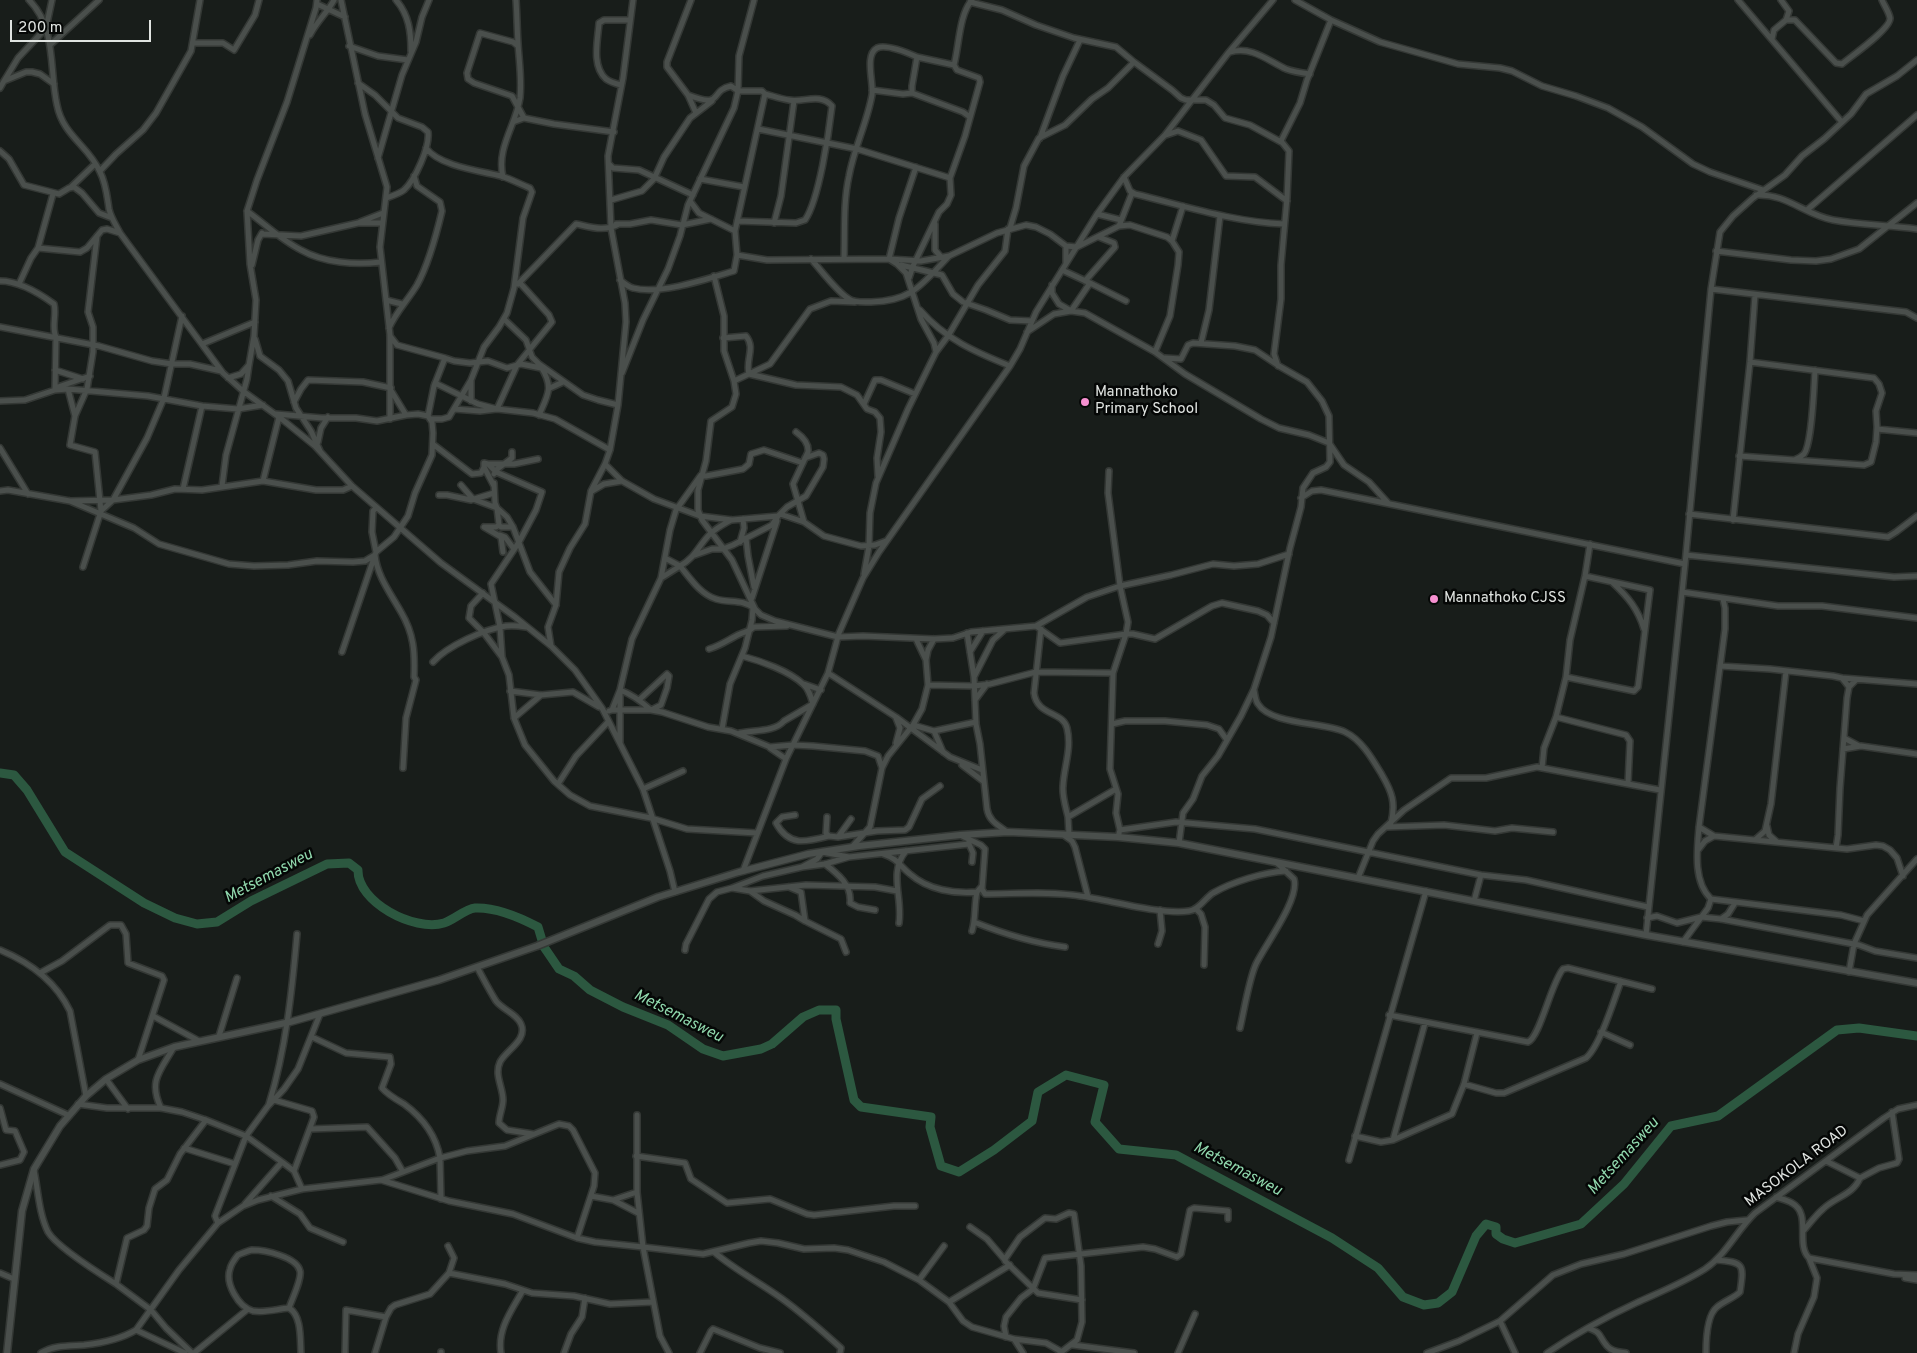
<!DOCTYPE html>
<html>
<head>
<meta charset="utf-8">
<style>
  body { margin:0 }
  #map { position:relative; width:1917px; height:1353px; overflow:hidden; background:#181d1a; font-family:Overpass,sans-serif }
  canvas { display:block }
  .scale { position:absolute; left:10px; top:20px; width:141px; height:22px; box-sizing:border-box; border:2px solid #e0e4e1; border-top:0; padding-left:6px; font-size:15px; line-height:18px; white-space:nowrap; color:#e0e4e1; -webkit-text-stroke:4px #050706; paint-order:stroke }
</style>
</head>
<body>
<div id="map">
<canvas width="1917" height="1353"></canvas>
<div class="scale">200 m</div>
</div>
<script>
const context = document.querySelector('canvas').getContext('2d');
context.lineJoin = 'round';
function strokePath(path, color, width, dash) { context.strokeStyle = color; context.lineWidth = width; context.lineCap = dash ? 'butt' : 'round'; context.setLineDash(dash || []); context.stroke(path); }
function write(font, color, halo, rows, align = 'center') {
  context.font = font + ' Overpass,sans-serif'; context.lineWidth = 5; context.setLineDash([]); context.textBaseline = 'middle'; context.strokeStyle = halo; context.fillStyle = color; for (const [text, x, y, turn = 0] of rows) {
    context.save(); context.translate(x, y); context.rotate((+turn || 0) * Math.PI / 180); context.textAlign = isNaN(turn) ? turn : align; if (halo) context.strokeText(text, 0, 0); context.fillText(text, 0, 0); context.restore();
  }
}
strokePath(new Path2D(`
  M0,773L14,775L27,790L65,852L144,903L175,918L197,924L217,922L251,901L327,864L349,863L358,870C357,902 414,932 444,923C454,920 465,909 475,908C496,907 519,917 538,927L544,947L559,969L574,976L590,990L623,1007L668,1025L703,1049L723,1056L761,1049L772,1044L803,1017L819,1010H836V1019L854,1100L861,1107L931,1117L930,1127L941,1166L959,1172L994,1150L1032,1121L1038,1092L1066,1075L1104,1085L1095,1122L1119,1149L1176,1155L1332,1238L1378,1268L1403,1297L1424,1305L1438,1303L1452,1292L1476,1236L1486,1224L1496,1227V1234L1503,1239L1515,1243L1581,1224L1624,1184L1671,1126L1718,1116L1837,1030L1859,1028L1917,1036`), '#2c5840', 9);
const minor = new Path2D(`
  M29,0C57,28 49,70 57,105C63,136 89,146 100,172C106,183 107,196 109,209C111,218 116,225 120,233L223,373L243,391L283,420L315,446L352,486L441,563L515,617L551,646L575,670L602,708L643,789L670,871L675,892
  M341,0L365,114L387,187L380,247L390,335V419
  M396,0C409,15 411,32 411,51
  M691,0L667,62V67L688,95L696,113
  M1295,0L1331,20L1380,42L1458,64L1500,68L1512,71L1542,86L1576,96L1608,108L1642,127L1693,164L1710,172L1763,190
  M1738,0L1841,121
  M1781,0L1789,11L1786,20
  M970,2L1002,10L1036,25L1074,38L1116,47L1134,62
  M317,4L345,17
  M310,35C317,21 327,13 334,0
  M1772,39L1774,30L1786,20H1795L1836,63L1842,64C1850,57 1891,29 1890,18C1889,12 1884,5 1882,0
  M193,43H223L234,50L255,15L259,0
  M50,45L99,0
  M349,46L378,56L408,60
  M518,46L513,42L480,33L467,73L468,79L474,83L512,96L524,118
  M1230,52C1252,46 1267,60 1286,69C1294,72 1302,73 1310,74
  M917,57L954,65
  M4,81L18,58L46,28L52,0
  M358,83L375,95L398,118L422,127L428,132C430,147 415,180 404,190C399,194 392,196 386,198
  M621,85C617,84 610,82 606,79C591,66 598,39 599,23L604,20H630
  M0,88L4,81L26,72H32L40,74L54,84
  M872,90L903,94L912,93
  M688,95C725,109 708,91 731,86L738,91H762L765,94C773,96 781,99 789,100C803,103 820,92 832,106C829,132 819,200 805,220L796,223L737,221
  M513,122L524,118L554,124L614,132
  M758,129L857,149L950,178L951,195L947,204L939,212L913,266L909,278
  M1166,135L1178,131L1201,140L1226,176L1255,177L1287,201
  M1040,138L1063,76L1080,40
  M426,148C439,166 480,171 501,176C511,179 520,184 530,188L532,192L523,218L514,288L507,313L499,327L484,347L471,380L449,417L442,419H430
  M0,151L9,159L24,185L59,194L69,188L74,187L82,193L99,213L112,218
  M378,158L402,75L416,42L422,17L429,0
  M609,164L613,168L639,170L693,195
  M100,171L116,154L143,130L156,113L191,51L200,0
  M503,177C496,148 516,125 520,98C522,79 519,61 518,43C517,29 517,14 516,0
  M1124,177L1130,191L1135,194C1185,206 1233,222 1284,224
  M950,178L965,136L980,82L979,78L957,70L954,65C959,47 959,14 972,0
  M700,179L744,187
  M71,187L95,164
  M1756,195C1786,193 1805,215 1833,220C1861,225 1889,225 1917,229
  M611,200L642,191L654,179L664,157L690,118L712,101
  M1807,210L1917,115
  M247,211C265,224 281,240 301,250C324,263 355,265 381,262
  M1097,214L1121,220
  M360,222L383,213
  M774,223L781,196L794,101
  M616,224H630L651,220L682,225L711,219
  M935,224V250L941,257
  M1119,226L1132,193
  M1010,228L1016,208L1024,166L1039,138L1065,125L1092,99L1108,88L1134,62L1172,90L1181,98L1186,100H1206L1214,105L1225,118L1250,125L1281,142
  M735,231L765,94
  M262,234L301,236L358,223H382
  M97,236L88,312L93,327V352L87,389L75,416L70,445L95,452L101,511
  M1172,241L1183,206
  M1066,246L1077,247L1119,226L1130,225L1167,237L1172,241L1179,252L1178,265L1170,316L1155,352
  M38,248L80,252L87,248L102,230L107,229L120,233
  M1716,251L1791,260L1816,261L1831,259L1859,249L1917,203
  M737,255L767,260L889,259L921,261L949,256L997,233L1026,225L1036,227L1050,234L1066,246V263
  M811,259C821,270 837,292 849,299C855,303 864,302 871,302C913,301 922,284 949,256
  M844,259C845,231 843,203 849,176C854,148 867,123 872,95C874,83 864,55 877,48C886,44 908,53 917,57L912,86V93L963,112L970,117
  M252,265L258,240L262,233
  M901,265L942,275L953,294L963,302L986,310L1010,320L1032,321
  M714,276L724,316V351L734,381L736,394L732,407L711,421L706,461L698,490V510L702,520L732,560L755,609L761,615L775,621L838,637L863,636L934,639L953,638L971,632L1036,626L1087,597L1120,586L1171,575L1213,564L1234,566L1258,564L1289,554
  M620,280C624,283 628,287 633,288C660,295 707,279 734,271L737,255L735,231L699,213L690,201
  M0,281C19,281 39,293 54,304C57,315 51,327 56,337L55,390
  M1085,281L1115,247L1114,243L1099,237
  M1090,283L1126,301
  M19,284L31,258L38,248L53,194
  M518,284L576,224C591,227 604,232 619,224
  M1052,285V293L1059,304L1071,311L1085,313L1155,352L1185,374L1261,419L1279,428L1309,435L1329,443L1344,465L1369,482L1388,503
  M1711,289L1906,312L1917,318
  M386,300L402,304
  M920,310C945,339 975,352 1010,366
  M504,319L526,340L532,357L539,364L583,395L598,400L618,405
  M0,327L99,346L152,361L172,364H190L221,371
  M389,328C396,312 408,300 417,285C427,267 437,232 442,211L440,202L417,186L414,176
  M1027,332L1054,314L1071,311L1090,283L1062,270
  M390,336L397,345L445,358L434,386L428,416
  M723,338L746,336C756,348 745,360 749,374L796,385L841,387L857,395L867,409L875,412L880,418L881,432L877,458L878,476
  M255,339L260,356L279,370L288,381L296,408L311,431L320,451
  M1201,343L1209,310L1220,216
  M202,344L255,322
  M936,352L948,336L978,285L1005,251L1008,229
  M445,358L454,361L470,363L488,361L507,368L521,364L541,368
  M1165,358L1181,359L1188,345L1193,343L1235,346L1255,350L1279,366L1307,382L1322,401L1329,416L1330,462L1326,467L1313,473L1303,488L1301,507L1290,548L1271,637L1254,689L1241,716L1218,756L1202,776L1193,799L1183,813L1179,843
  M1278,366L1274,354L1281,299V265L1287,198L1289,151L1281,141L1300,103L1307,80L1331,20
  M55,370L83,379
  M622,373L643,320L668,269L680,236L688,205L734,108L738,91L739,56L754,0
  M228,378L241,374L249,365L254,336L256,300L250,264L247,211L257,180L287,102L316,8L317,0
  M734,381L770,364L810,309L831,301L855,302
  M435,383L478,404L497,409L533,413L555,419L610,450
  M55,388L90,376
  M550,388L563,382
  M68,389L75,416
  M392,392L406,415
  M0,401L25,400L55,390L68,389L148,396L202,406L238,409L263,405
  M471,401V380
  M294,402L301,389L308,380L363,382L391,388
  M864,404L875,380H881L915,394
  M454,409L480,411L497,409L517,365L552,322L549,315L520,283
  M276,414L322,418H356L377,421L406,415L418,414L428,416L432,422L433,433L432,455L415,493L408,516L394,537L376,552L342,652
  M539,415C548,395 554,387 541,367
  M1877,429L1917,433
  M796,432C803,437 809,443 808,452L793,484L804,522
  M318,442L321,428L328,417
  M434,445L472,474L481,473L484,467
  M0,448L28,494
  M1739,456L1864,465L1871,462L1876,442L1877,427L1876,411L1882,393L1879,384L1874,378L1750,362
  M1794,460C1797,459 1801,457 1804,454C1812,444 1814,386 1815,370
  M488,464H514L538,459
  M605,464L622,481L654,499L700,516L732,520L778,516L787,507L806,496L823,467L824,459L823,455L819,453L805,458
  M1109,471L1108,493L1120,586L1128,622L1126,634L1113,673L1110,769L1118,794L1116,813L1120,830
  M494,474L496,470L512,458V452
  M263,481L279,417
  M494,483L495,503L497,508L507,517L513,527L530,572L556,605
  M461,485L473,499L497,508L499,525
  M222,486L226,455L247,379L249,365
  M494,486L484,467V463L488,464L496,472L542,492L536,510L519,542L491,584L500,627L502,656
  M183,489L202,406
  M0,491L8,490L70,501L113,500L151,495L175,489L202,490L263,481L316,490H343L352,486
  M592,491L604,484L622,481
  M439,495H447L471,500L494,493
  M1301,498L1312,491L1321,490L1685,564
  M70,501L134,528L159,544L229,564L254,566L288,565L317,561L353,562L365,561L375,555C377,576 391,594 401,612C414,634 415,652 414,677L416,680L406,718L403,768
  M780,514L804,522L824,536L861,546L875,545L886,541
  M1689,514L1888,537L1896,532L1917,516
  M1733,520L1750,362L1755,295
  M484,527L501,537L503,552
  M485,527H496L499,525L501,527H513
  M500,535L505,537L514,549
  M746,538L748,556L754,587
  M740,542L744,528L743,519
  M376,552L372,532L373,511L376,508
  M695,555L712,549H723L733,545L772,525L778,516
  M1686,555L1894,577L1917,576
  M665,558L680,566C696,557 698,546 710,534C716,528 724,524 731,520
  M83,567L101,511L113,500L147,438L164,398L182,316
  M864,574L869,546L870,513L876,483L908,409L936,352L934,343L921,319L906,273L897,264L889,259L899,218L916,167
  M661,578L680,566C690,578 700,594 716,599C729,603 743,599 754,608
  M1613,583C1628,597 1638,609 1644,629
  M1682,592L1778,606H1822L1917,618
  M483,593L471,606L469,618L484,633L502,657L509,675L514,718L525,745L554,781L570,795L590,806L651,818L687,829L757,833
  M752,598L777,521
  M1036,626L1060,643L1126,634H1133L1155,639L1212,606L1222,603L1258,611L1267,615L1274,623
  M1041,629L1034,693C1037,716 1063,711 1067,728C1072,749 1064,766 1063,786C1062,796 1066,808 1068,817
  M967,633L974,677L976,724L980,744L987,809C989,821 998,825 1007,832
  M916,639L926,660
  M551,646L548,627L556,605L559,572L570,548L585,524L591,491L605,464L610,450L618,405L626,322L625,303L611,228L608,156L623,78L633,0
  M709,649C722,645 729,639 740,634C746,631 749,632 754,627L787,626
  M970,652L983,631
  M433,662C447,646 485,629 506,626C513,625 520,626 526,627
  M1720,666L1770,669L1833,676L1842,678L1849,687
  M828,673L896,717L950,757L982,770
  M974,677L993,640L1004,630
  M1566,677L1634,691L1638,687L1650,590L1585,576
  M1842,678L1917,684
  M804,684L821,690
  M928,685L974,686L990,684L1036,672L1113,673
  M1254,690C1255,694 1255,700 1258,704C1271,725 1324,722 1345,732C1362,740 1373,760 1382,775C1392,792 1396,803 1391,823
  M510,691L541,695L573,692L599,707
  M975,700L987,684
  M612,710H651L662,712L708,727L731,731L770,747L793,745L813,746L865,751L878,756L882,768
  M609,711L612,710L620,690C631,694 642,702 651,710L661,705L667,688L669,676L667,674L639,700
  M1556,717L1626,735L1630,741L1628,783
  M514,718L541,695
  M1112,724L1125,721H1165L1207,725L1219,729L1227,740
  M913,725L934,731L976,722
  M722,729L730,684L745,648L752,620L753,607
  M934,731L943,752
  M740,733C753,730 775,732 784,721L813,704C811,697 809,689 803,684C789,671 761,661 742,656
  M1844,738L1859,746
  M620,743V690L632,639L661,578L670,530L676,510L701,475L706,476L743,469L749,464L751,454L764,450L803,463
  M896,743L900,728L896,718
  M770,748L786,759
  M1843,749L1861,746L1917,754
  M962,765L983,781
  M1542,768L1544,748L1556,717L1566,677L1570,640L1585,576L1590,544
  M558,784L576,756L608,722
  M643,789L683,771
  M795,815L782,817L776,823C789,847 806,842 829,836
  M827,817L826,833L829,836L838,837
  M851,819L838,837L877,831L905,830L909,827L922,799L940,786
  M1767,826L1769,835L1777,842
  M1387,827L1444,825L1495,831L1512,828L1553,832
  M1699,827L1714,836
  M960,835L981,845L985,849L982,889L985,894C1015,894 1050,891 1080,896C1110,900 1160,915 1189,911C1199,910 1205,898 1213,893C1232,882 1264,872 1286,871
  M1069,835L1068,817L1116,789
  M1065,836L1072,841L1075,847L1088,897
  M1118,837L1120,830L1176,822L1255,829L1481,875L1526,880L1648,907
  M1756,839L1765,831L1771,804L1786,671
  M969,844L973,853L972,862
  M852,847L870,827L882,768L888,756L913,725L922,709L928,685L926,660L928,650L934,639
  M1836,848L1838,835L1840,788L1847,698L1849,687L1856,680
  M1698,850L1705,841L1714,836L1847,849L1876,845L1883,846L1890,850L1897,858L1903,876
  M883,854C898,859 899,865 910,874C928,890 955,894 977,892L982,886
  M849,857L825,864L802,867L817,859L822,852L849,857L969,844V839
  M825,864C838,874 852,885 850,903L858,907L875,910
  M743,871L786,759L828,673L839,633L863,578L879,552L1010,366L1020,349L1036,312L1097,214L1124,177L1165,135L1229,52L1273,0
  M1358,878L1373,841L1378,834L1404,810L1451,778H1486L1537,767L1660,790
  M789,887L801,892L805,921L841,939L846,952
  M732,888L763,876L802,867
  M750,891L764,901L795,915L805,921
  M1711,899L1841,915L1864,921
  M1474,901L1481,875
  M1196,909L1201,914L1205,927L1204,965
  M1647,918L1657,916L1677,923L1701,917L1721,919L1859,945L1875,951L1917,958
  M1721,919L1728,914L1735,903
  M974,922C1004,934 1033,943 1065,947
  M899,923C903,898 888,872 906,851
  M972,931C976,918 974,905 977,892
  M1646,935L1685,564L1711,289L1720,232L1733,216L1753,198L1785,175L1802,156L1824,139L1851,114L1866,94L1897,76L1917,60
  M1683,942L1708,908L1711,899C1693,882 1697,850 1699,827L1725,629V608L1723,599
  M1158,944L1162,931L1160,910
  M0,950C29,962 56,982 70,1011L86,1096
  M685,950L686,944L709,899L717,892L732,888L750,891L806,885L875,887L897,891
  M477,967C483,978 489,990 496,1001C503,1010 517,1014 521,1024C528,1040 506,1050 500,1062C494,1075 503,1087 503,1100C503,1108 499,1115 499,1123L507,1130L533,1134
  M1849,972L1854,944L1867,915L1917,859
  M40,973L62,961L110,925H121L126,934L128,963L162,976L164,980L138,1060
  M1389,1015L1528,1042C1540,1037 1551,983 1563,969L1568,968L1652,989
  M153,1016L199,1041
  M1240,1028C1244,1011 1249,979 1256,964C1265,945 1300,899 1294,879L1277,863
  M1601,1032L1630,1045
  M219,1036L237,978
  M312,1037L346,1053L390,1057L391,1064L382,1088C388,1095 397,1100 404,1104C423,1118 436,1135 440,1158L467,1151L505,1146L559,1124L569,1126L573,1130L595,1173L594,1186L577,1238
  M106,1079L128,1109
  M0,1084L68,1115
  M1464,1084L1496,1093H1504L1586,1058C1600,1046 1614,1000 1621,981
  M274,1100L312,1111L314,1117L294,1171
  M78,1104L107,1108H161L182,1112L206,1120L246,1136L282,1162L245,1204
  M269,1104C286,1049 292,991 297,934
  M0,1108L6,1130L15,1131L24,1152L20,1160L0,1165
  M161,1108C148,1081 160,1071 174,1047
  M637,1115V1192L643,1247L703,1254L749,1243L761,1241L778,1243L804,1249L834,1248L848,1250L884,1262L919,1280L949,1302L963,1321L972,1327L1014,1339L1023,1353
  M310,1129L367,1127L395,1158L403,1172
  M1355,1136L1381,1142L1393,1140L1452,1114L1464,1084L1477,1033
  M1393,1140L1425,1023
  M184,1148L235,1164
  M636,1156L685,1163L691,1179L727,1203L770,1199L807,1214L814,1215L894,1206H915
  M1349,1160L1426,891
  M1826,1161L1860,1178L1879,1168L1897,1163L1899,1159L1892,1112
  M282,1162L294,1171L302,1189
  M34,1170C38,1190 39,1214 48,1232C57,1247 100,1274 116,1284
  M382,1180L440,1158L441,1199
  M637,1192L613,1200L638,1213
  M271,1196L300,1214L310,1228L343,1242
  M591,1196L613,1200
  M1776,1197C1781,1199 1787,1200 1792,1203C1812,1214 1795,1244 1809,1258L1894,1274L1917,1275
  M218,1223L215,1216L246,1136L268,1106L284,1089L298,1069L320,1014
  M970,1227L987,1239L1005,1260
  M1804,1230C1810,1223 1816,1215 1823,1209C1835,1197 1853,1195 1860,1178
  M714,1252C735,1270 759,1282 781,1298C802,1313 821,1330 841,1348L840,1353
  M0,1273L14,1279
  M449,1273L505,1284L523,1290C512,1310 497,1329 501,1353
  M1905,1278L1917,1280
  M919,1280L944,1246
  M523,1290L532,1293L574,1296L610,1304L653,1302
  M949,1302L1010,1265
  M289,1308C292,1299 302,1279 300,1271C297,1257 265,1250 252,1250C247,1251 243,1253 238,1255C234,1260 231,1264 230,1269C225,1283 238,1307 253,1311C265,1313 277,1309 289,1308C302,1316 300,1339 301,1353
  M1588,1328C1603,1333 1598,1336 1607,1346C1612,1352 1620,1352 1626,1353
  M136,1330L179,1270L218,1223L243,1206L258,1200L302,1189L381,1180L449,1201L513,1214L577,1238L595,1242L643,1247L660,1336L669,1353
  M1006,1337L1004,1326L1006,1317L1021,1298L1033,1289L1045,1258L1143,1247L1155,1249L1177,1257L1181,1254L1190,1210L1194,1208L1228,1211V1219
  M1014,1339L1046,1343L1062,1352
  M1073,1345L1134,1353
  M41,1353C54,1345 69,1346 84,1345C102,1343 121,1339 136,1330L185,1353
  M192,1353L166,1328L151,1310L116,1284L127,1238L144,1230L147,1226L149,1208L155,1189L167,1180L180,1154L206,1120
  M194,1353L248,1309
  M345,1353L346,1310L386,1317L391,1308L395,1305L430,1294L449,1273L454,1258L448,1246
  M375,1353L386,1317
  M441,1353V1352
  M564,1353L571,1334L582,1317L585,1298
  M700,1353L711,1331L713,1329L760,1348L780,1353
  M1060,1353L1077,1340L1082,1322L1081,1266L1074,1214L1069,1213L1056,1219L1045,1218L1020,1237L1005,1259V1261L1038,1293L1082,1300
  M1178,1353L1195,1314
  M1427,1353L1459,1341L1500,1321
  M1515,1353L1500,1321L1553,1275L1581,1264L1624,1254L1711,1226L1727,1222L1747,1220
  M1547,1353C1575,1334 1606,1317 1636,1303C1660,1292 1683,1283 1705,1269C1726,1255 1737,1230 1755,1213L1884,1118L1898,1109L1917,1105
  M1706,1353C1706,1341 1707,1315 1717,1307C1724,1301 1734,1298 1740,1292C1744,1265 1745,1262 1716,1260
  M1794,1353L1798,1334L1814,1297L1817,1278L1809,1258`);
const tertiary = new Path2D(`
  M7,1353L22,1211L34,1169L60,1126L86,1096L106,1079L138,1060L174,1047L290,1022L439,980L537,946L658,897L739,872L808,854L859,846L960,835L1008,832L1118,837L1179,843L1646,935L1917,983`);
strokePath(minor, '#343835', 8);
strokePath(tertiary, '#343835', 9);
strokePath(minor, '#4a4f4c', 5);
strokePath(tertiary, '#4a4f4c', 6);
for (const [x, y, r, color] of [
  [1085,402,5,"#f690d0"],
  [1434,599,5,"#f690d0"]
]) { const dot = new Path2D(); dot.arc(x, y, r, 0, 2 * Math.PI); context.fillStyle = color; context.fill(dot); strokePath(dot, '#050706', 2); }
write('15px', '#e0e4e1', '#050706', [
  ["Mannathoko",1095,393],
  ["Primary School",1095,410],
  ["Mannathoko CJSS",1444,599]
], 'left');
write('15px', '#e0e4e1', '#050706', [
  ["MASOKOLA ROAD",1797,1167,-37]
]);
write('italic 16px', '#90d8ad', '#050706', [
  ["Metsemasweu",269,877,-28],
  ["Metsemasweu",678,1017,27],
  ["Metsemasweu",1624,1157,-48],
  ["Metsemasweu",1237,1170,28]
]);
</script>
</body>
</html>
